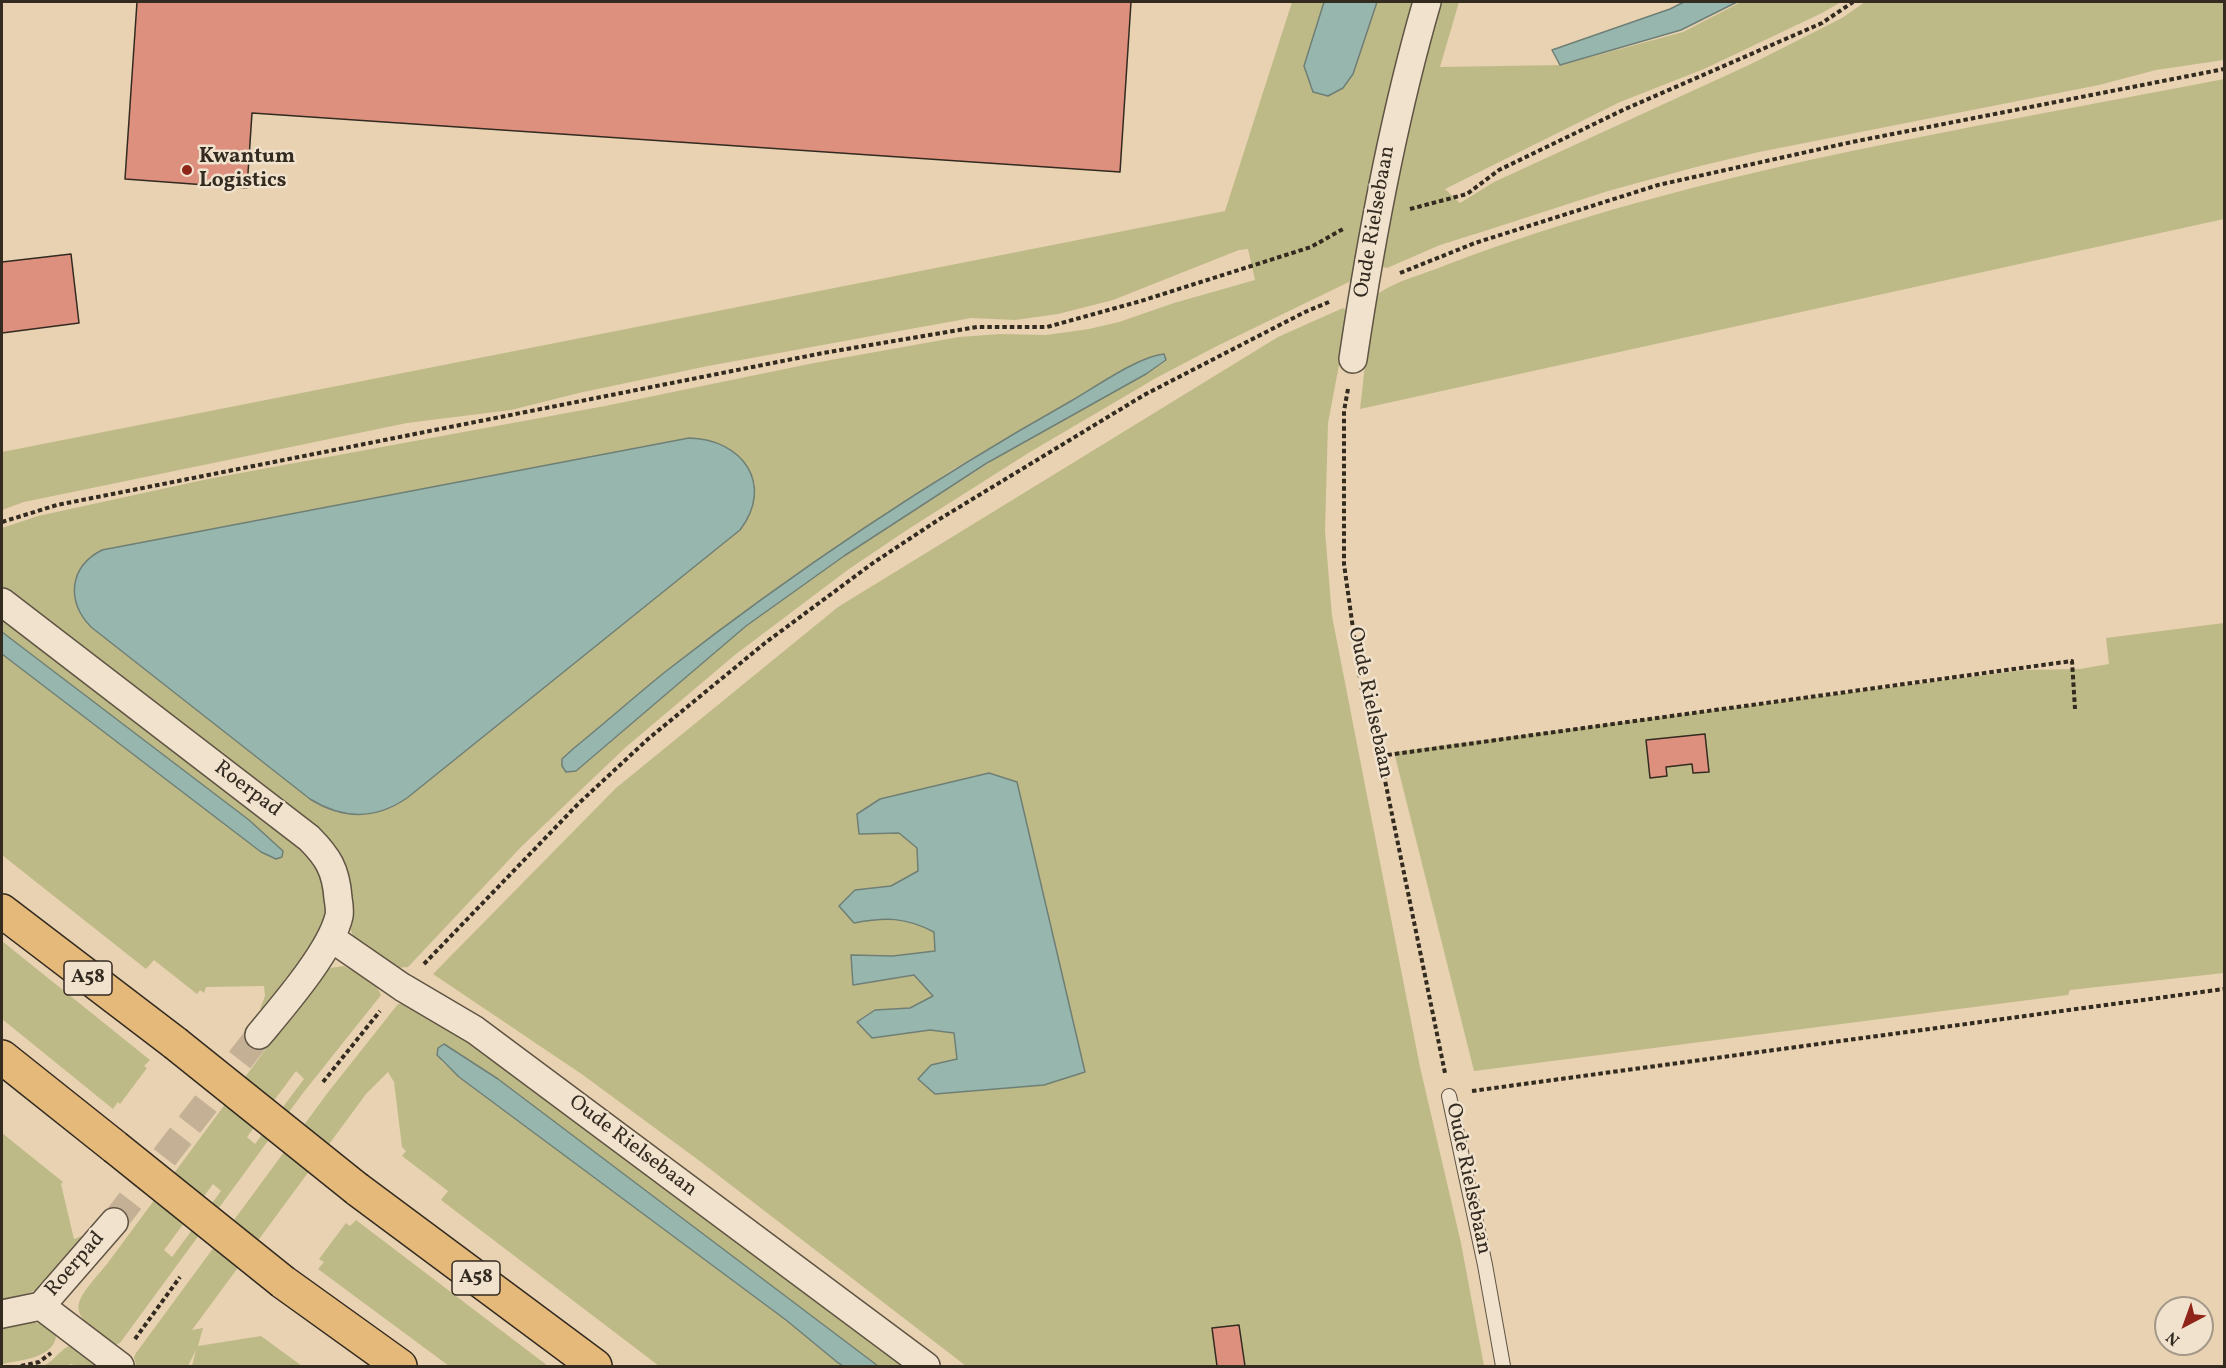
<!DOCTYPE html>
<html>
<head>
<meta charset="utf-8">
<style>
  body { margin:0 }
  #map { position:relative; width:2226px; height:1368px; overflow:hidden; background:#e8d2b2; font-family:Vollkorn,serif }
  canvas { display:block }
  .frame { position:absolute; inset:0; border:3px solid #332a20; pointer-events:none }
  .north { position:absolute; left:2154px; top:1296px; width:60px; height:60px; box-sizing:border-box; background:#f0e2cd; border:2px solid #a49888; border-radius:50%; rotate:221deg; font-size:16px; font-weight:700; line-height:24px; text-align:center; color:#332a20 }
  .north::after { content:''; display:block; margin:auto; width:21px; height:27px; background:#8f2418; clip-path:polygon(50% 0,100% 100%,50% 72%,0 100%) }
</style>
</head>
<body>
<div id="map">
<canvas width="2226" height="1368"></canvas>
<div class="frame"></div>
<div class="north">N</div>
</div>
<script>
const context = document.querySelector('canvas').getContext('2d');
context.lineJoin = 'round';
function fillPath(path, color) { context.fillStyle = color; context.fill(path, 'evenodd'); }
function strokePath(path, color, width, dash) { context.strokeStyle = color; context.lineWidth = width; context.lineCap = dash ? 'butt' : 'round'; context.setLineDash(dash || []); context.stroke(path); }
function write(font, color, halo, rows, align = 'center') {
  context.font = font + ' Vollkorn,serif'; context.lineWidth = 5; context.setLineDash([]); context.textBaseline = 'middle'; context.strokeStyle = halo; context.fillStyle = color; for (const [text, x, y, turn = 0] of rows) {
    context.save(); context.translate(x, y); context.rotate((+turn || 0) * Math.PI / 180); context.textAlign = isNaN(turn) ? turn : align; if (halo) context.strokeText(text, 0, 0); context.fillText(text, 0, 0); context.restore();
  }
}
fillPath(new Path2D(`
  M1292,2H1324L1304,66L1349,81L1377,2H1416L1351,281L1219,345L1156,378L1030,452L910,528L849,569L736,654L626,747L522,846L408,967L396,968L354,938L347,922V884L2,589V528L38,516L208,479L605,406L814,363L959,337L1000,334L1046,335L1089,329L1119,322L1174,303L1255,280L1248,249L1239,250L1113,300L1058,314L1015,320L971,318L899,331L708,366L583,392L511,410L407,423L24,502L2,510V452L1225,211ZM1158,355L1166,361L1146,374L1025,440L844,556L746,626L577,771L620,710L663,674L768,594L952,470L1106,380ZM689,438C720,439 745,455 755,484L407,798C375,820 342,819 310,799L91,627L102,550Z
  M1439,2H1459L1440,67L1561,65L1683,32L1741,2H1841L1822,13L1704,69L1620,102L1445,189L1460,203L1494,182L1751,64L1842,18L1865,2H2224V60L2156,70L2099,85L1759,152L1696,167L1608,191L1491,229L1440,245L1387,268L1383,267L1380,264L1401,152Z
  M2224,79V219L1360,409L1372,304C1374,300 1375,295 1379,293C1398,280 1425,274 1446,265C1696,170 1963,130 2224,79Z
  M1343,308L1348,312V318L1328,423L1325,531L1332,616L1420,1067L1461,1243L1484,1366H966L701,1162L583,1075L433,974L616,788L838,607L1278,337ZM1017,782L1044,1085L931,1065L957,1059L954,1033L930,1030L872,1038L875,1010L910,1008L934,996L915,975L853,984L852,955L893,956L935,951L934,932L917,923L884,918L855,890L891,886L918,872L917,848L899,833L859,834Z
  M2,614L306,848L326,877L327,923L292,978L288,976L284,980L289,984L266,1014L260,1009L265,996L264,986L206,987L204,993L200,990L197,994L154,960L146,969L2,855V654L261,852L276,859L283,851L249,820L2,632Z
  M2224,623V973L2070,990L2068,995L1474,1071L1394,752L2023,670L2080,669L2109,664L2106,638Z
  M2,941L150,1060L144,1066L147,1068L120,1104L118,1102L113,1109L2,1019Z
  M344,966C358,974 375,979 381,995L303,1093L120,1343L113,1345C64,1309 72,1306 107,1264L322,973L330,968ZM296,1071L304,1079L255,1144L247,1137ZM213,1184L221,1191L172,1257L164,1250Z
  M411,1003L486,1050L910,1366H878L498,1079L444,1044L441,1061L459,1077L786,1320L843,1366H659L441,1200L448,1191L402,1156L406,1151L402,1147L394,1082L388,1072L366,1094L192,1330L203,1328L198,1346L261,1336L302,1366H192L196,1350L188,1366H136L134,1357L136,1353L329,1091L398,1004Z
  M2,1133L63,1182L61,1184L74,1239L87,1234L43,1287L29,1293L2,1299Z
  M356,1220L548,1366H449L318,1269L324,1262L319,1259L346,1223L350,1226Z
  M29,1322L44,1324L56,1331C59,1358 20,1360 2,1364V1326Z
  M72,1345L97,1366H76L71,1364L64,1366H44C54,1361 61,1348 72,1345Z`), '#beba87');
const water = new Path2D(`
  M1324,2H1377L1353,74L1343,88L1328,96L1313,92L1304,66Z
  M1684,2H1737L1681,30L1560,65L1552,50L1670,9Z
  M1164,354L1166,360L1146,374L987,463L844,556L746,626L576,771L566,772L562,766V759L574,748C605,723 634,697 665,672C793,572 929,481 1071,401C1094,388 1139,356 1164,354Z
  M689,438C742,439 775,484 740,530L407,798C375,820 342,819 310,799L91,627C66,601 69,567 102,550Z
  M2,632L249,820L283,851L282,857L276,859L261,852L2,654Z
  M989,773L1017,782L1085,1072L1044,1085L935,1094L918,1079L931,1065L957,1059L954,1033L930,1030L872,1038L857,1022L875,1010L910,1008L933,996L914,975L853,985L851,955L893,956L935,951L934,932C905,917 886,917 854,923L839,906L855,890L891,886L918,871L917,848L899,833L859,834L857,814L880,799Z
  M444,1044L498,1079L878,1366H843L837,1362L786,1320L459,1077L437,1055L438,1048Z`);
fillPath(water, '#97b7ae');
strokePath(water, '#6f7f75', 1.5);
const building = new Path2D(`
  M137,2H1131L1120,172L252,113L247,188L125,179Z
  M71,254L79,323L2,333V262Z
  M1705,734L1709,772L1693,773L1692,764L1666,767L1667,776L1650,778L1646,740Z
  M1239,1325L1245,1366H1217L1212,1328Z`);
fillPath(building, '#dd907e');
strokePath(building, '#332a20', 1.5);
strokePath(new Path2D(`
  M114,1222L259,1035`), '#c4b095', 27, [27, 14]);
const lane = new Path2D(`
  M1449,1096L1485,1265L1503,1366`);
const street = new Path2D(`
  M1353,359C1371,238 1393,119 1427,2
  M2,602L309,838C328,857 336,870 338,898C339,904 340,911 339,916C331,951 283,1006 259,1035
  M331,938L402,987L475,1030L926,1366
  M41,1306L120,1366
  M2,1314L41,1306L114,1222`);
const highway = new Path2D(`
  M2,911L175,1043
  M2,1057L115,1147
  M357,1189L595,1366
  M283,1282L400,1366`);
strokePath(lane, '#605444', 16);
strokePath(street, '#605444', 30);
strokePath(highway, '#332a20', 36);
strokePath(new Path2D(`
  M1410,209L1467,194L1499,170L1623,110L1822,23L1853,2
  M1400,273L1475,243L1658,185L1852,142L2224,69
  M1348,389L1344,411V564L1361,686L1380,756L1445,1073
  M2,522L57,505L823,353L977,327H1047L1141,301L1311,247L1343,229
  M1380,756L2072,661L2075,709
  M424,964L578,804L648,739L765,643L873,563L938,520L1144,395L1305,312L1329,302
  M323,1082L380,1011
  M1472,1091L2224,989
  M135,1339L180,1277
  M21,1366L39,1362L51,1353`), '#332a20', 4, [4.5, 3]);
strokePath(lane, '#f0e2cd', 14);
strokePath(street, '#f0e2cd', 27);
strokePath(highway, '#e4b979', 33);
const highwayBridge = new Path2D(`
  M175,1043L357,1189
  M115,1147L283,1282`);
strokePath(highwayBridge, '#332a20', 36, []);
strokePath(highwayBridge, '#e4b979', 33);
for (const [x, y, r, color] of [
  [187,170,6,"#8f2418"]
]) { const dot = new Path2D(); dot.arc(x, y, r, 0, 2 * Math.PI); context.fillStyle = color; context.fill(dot); strokePath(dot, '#f0e2cd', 2); }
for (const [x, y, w] of [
  [88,978,48],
  [476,1278,48]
]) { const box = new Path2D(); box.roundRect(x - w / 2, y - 17, w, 34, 4.5); context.fillStyle = '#f0e2cd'; context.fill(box); strokePath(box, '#332a20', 1.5); }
write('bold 20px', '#332a20', null, [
  ["A58",88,978],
  ["A58",476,1278]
]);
write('bold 21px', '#332a20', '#f0e2cd', [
  ["Kwantum",199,158],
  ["Logistics",199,182]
], 'left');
write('21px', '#332a20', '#f0e2cd', [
  ["Oude Rielsebaan",1376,222,-80],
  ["Oude Rielsebaan",1369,703,78],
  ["Roerpad",247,790,37],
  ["Oude Rielsebaan",632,1147,37],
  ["Oude Rielsebaan",1467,1179,78],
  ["Roerpad",76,1265,-49]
]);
</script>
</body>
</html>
